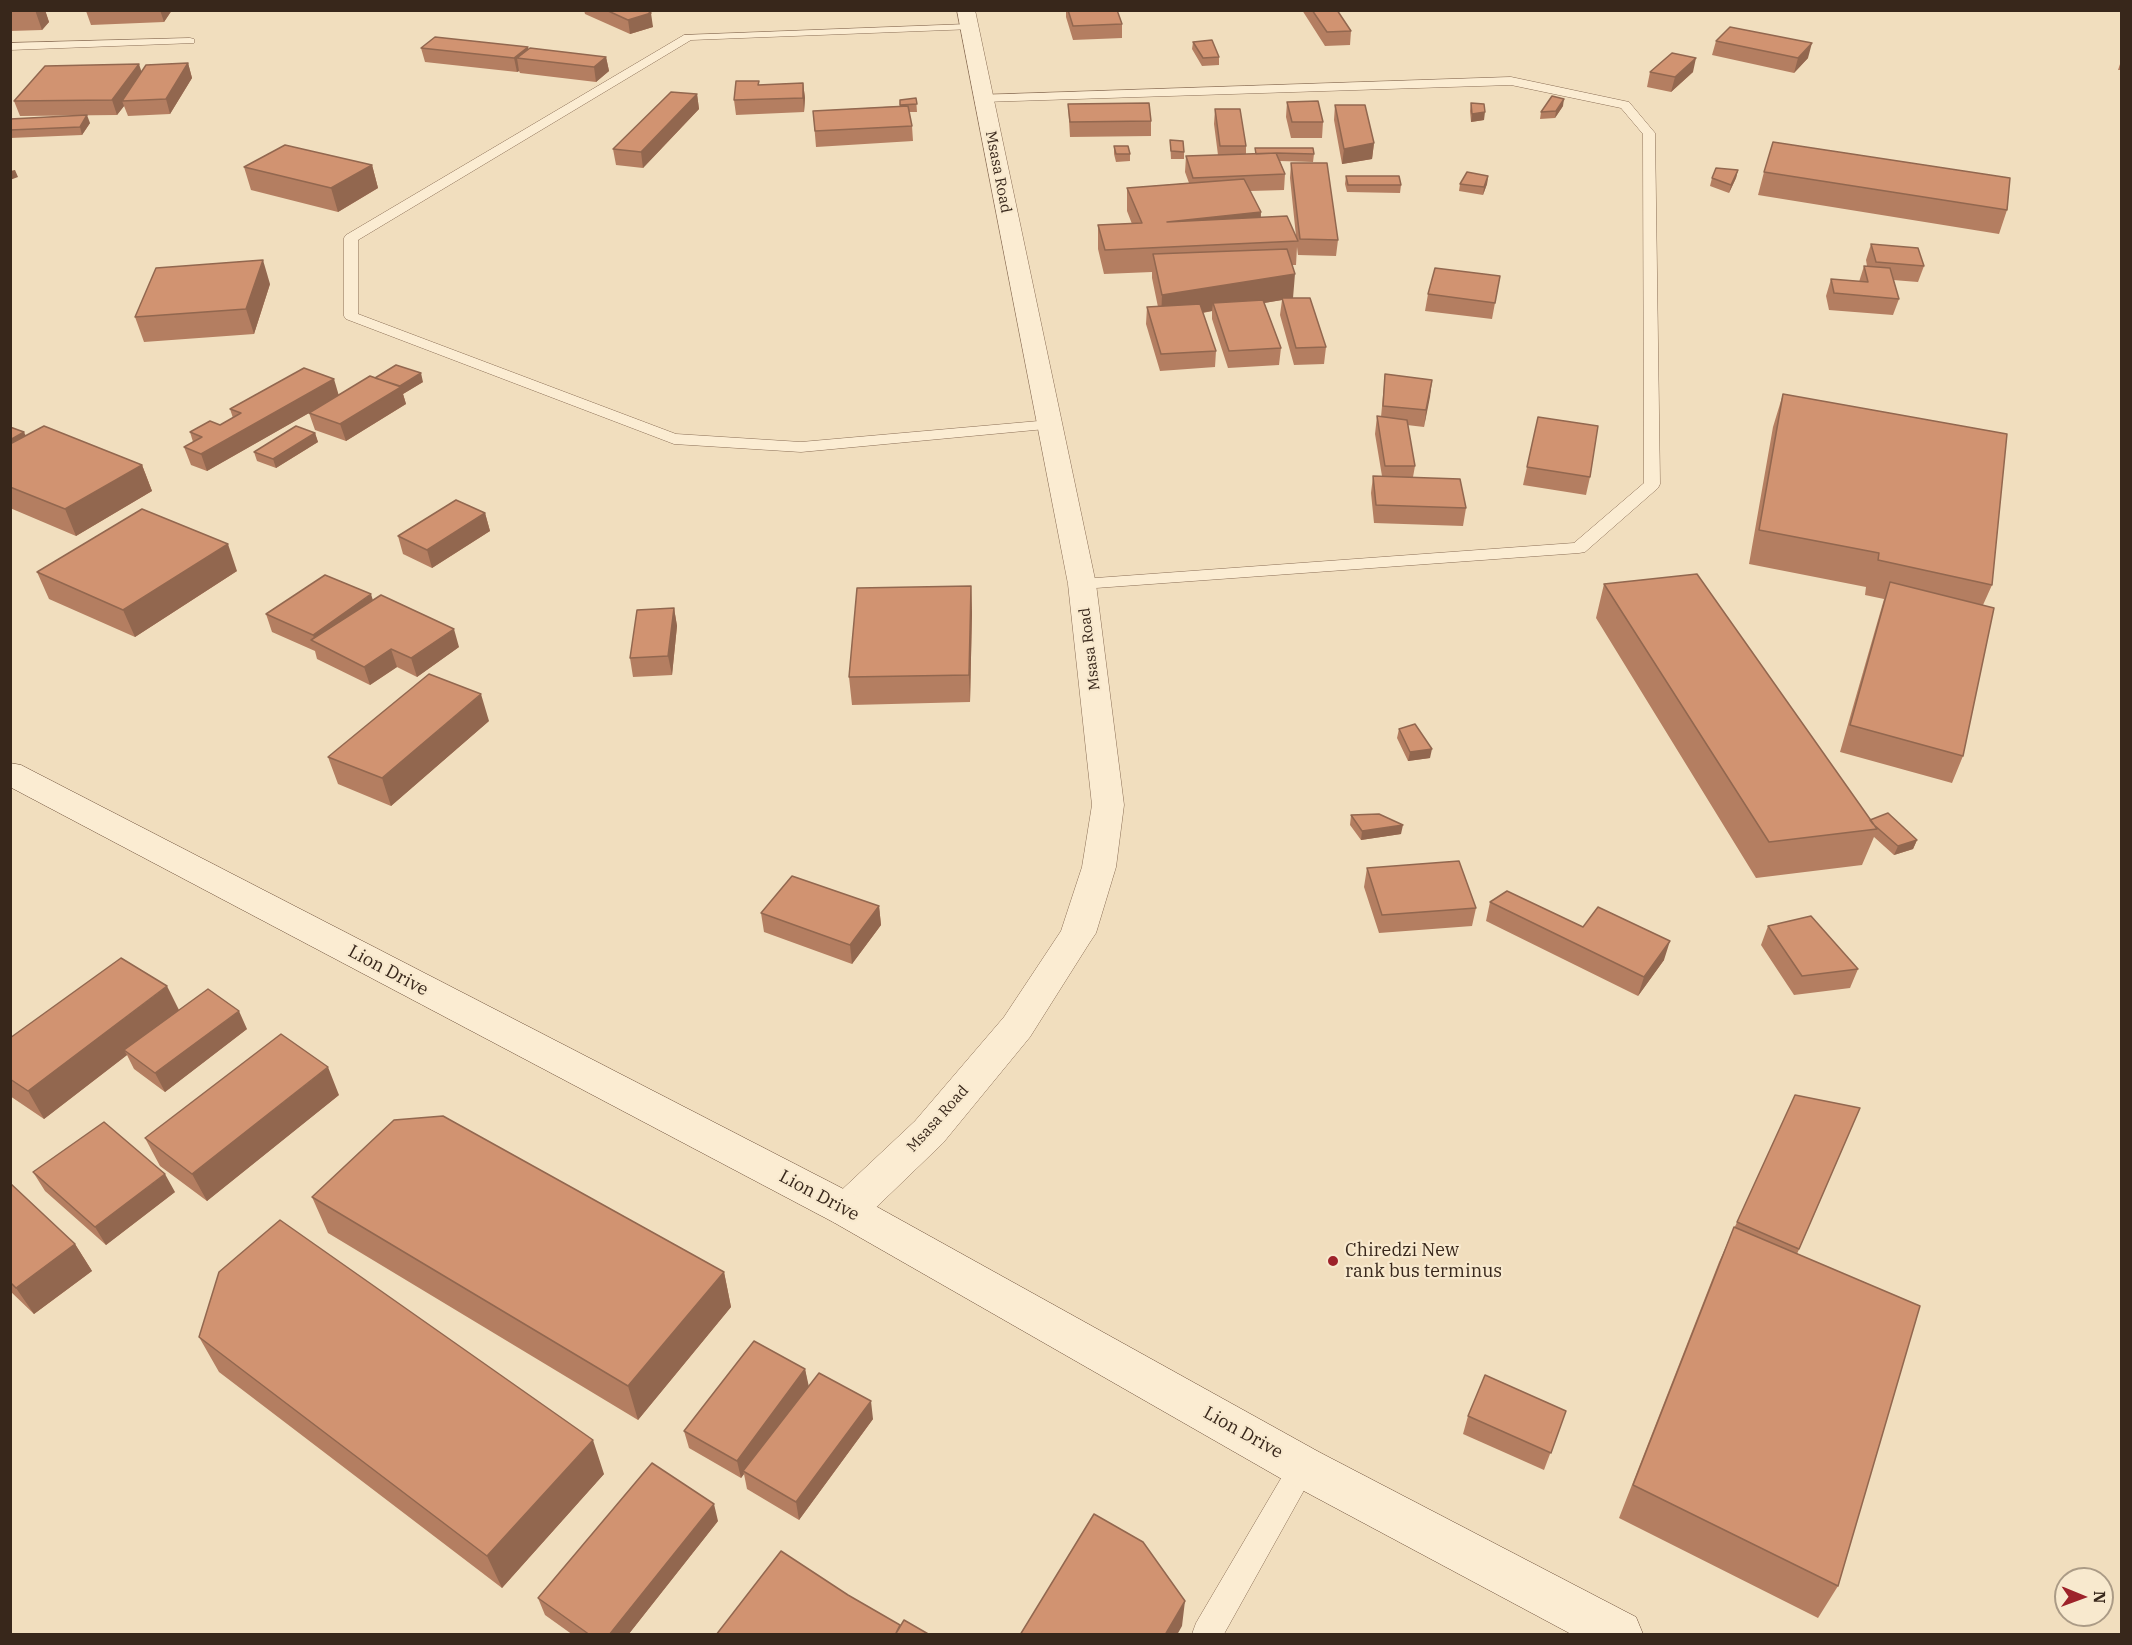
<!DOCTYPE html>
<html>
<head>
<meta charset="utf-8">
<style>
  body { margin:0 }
  #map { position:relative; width:2132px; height:1645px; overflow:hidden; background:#f1debe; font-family:"IBM Plex Serif",serif }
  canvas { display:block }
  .frame { position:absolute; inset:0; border:12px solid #38271b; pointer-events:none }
  .north { position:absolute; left:2054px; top:1567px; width:60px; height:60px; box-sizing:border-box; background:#f8e9ce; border:2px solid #ab9b86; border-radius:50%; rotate:91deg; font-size:16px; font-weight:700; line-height:24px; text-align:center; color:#38271b }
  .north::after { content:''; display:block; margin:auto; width:21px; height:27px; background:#9d222a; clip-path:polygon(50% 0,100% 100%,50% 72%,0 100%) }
</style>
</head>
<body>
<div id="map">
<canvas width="2132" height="1645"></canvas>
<div class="frame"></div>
<div class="north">N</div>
</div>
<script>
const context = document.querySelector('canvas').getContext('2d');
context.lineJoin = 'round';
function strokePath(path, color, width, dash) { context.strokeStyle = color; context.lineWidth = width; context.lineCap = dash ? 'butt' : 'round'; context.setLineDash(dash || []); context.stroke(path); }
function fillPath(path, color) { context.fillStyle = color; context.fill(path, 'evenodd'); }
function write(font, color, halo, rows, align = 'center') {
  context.font = font + ' "IBM Plex Serif",serif'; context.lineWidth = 4.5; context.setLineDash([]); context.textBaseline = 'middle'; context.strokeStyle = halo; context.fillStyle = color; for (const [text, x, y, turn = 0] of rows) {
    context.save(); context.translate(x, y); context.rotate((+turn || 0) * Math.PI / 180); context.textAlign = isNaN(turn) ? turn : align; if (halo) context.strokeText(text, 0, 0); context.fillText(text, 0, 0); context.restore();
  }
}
const lane = new Path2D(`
  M969,24L973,25V29L691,40L358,240V314L676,434L801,442L1050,420L1058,425L1056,428L801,452L674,444L346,319L344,316V238L346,235L684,35Z
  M190,38L194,39V43L10,50V43Z
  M1511,77L1629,102L1655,133L1660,484L1658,488L1585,552L1579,553L1082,589L1076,588L1073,584L1076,580L1082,579L1574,543L1644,483L1643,134L1621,108L1511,85L983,102L979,101L977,98L979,95Z
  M1303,1454L1313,1458L1317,1467L1224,1634H1192L1196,1623L1293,1458Z`);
const street = new Path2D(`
  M957,10H975L1096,584L1124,805L1116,867L1096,933L1090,942L1030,1037L943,1143L861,1222L847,1227L833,1222L827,1210L833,1198L915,1121L1004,1017L1061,931L1082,867L1092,805L1068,584Z`);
const secondary = new Path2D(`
  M10,763L21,765L861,1198L1319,1452L1636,1617L1643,1634H1571L1287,1482L833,1222L10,787Z`);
strokePath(lane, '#8a6e56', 1);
strokePath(street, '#8a6e56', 1);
strokePath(secondary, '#6c4f39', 1);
fillPath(lane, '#fbecd2');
fillPath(street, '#fbecd2');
fillPath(secondary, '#fbecd2');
fillPath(new Path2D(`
  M10,10H45L49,22L42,30L10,31Z
  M172,10L164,22L91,25L86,11Z
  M584,10H646L653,27L630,34L585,14Z
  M1066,10H1117L1122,24V38L1073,40L1066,17Z
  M1302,10H1337L1351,31L1350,45L1325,46Z
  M1716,41L1808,58L1794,73L1712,55Z
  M1193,42L1219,57V65L1202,66L1192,49Z
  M421,48L528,49L606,57L609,71L596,82L520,73L519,71L517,72L425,62Z
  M2121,61V70H2118Z
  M188,63L192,78L170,114L128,116L124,106L117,115L20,116L14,101L141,72Z
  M1650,72H1693L1671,92L1647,87Z
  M759,81V85L803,83L805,98L804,112L736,115L734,100Z
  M697,94L699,109L643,168L616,165L613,149Z
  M916,98L917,112H909L912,126L913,141L816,147L813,111L900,106Z
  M1287,102L1323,122L1322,138H1291L1286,117Z
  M1471,103L1484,120L1471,122L1470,111Z
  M1068,104L1151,121V136L1070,137Z
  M1335,105L1374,143L1372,159L1342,164L1334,120Z
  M1563,106L1555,118L1540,119L1541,112Z
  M1215,109L1246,146V154H1255V148L1314,154L1313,162L1280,161L1285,174L1284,190L1250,191L1261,217L1296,236L1290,178L1291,163L1338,240L1336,256L1298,255L1297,247L1296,265H1292L1293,298L1326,347L1324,364L1294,365L1280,315L1282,300L1264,303L1281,348L1279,365L1228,368L1212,319V311L1203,313L1216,351L1215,367L1160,371L1146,324L1147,307H1158L1152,278V272L1104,274L1098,249V225L1132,224L1127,211V188L1189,183L1185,172L1186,156L1218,155L1214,124Z
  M10,119L90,123L82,135L10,138Z
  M1170,140L1184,152V159H1171Z
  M1114,146L1130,154V161L1116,162L1114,154Z
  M372,165L378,188L338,212L251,190L244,167Z
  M1738,170L1736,178L1729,193L1710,186L1712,178Z
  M1764,172L2007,210L1999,234L1758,195Z
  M1346,176L1401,185L1400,193L1347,192L1345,184Z
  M1488,176L1487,184L1483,195L1459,191L1460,184Z
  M1871,244L1924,266L1918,282L1893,280L1899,299L1893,315L1829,310L1826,296L1831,279L1859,282L1864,266H1867L1866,260Z
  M1500,276L1492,319L1425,311L1428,294Z
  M270,284L254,334L144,342L135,317Z
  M1385,374L1432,380L1424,427L1407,425L1415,466L1413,477L1466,508L1463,526L1374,523L1371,493L1373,476H1382L1375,434L1377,416L1381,417Z
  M375,378L423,382L403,394L406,404L346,441L315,430L309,413L207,471L191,465L184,447L193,442L190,432L220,425L233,418L230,409L338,395Z
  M1783,394L1992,585L1983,605L1963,756L1952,783L1840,752L1884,599L1865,595L1866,587L1749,564L1773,427Z
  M10,427L26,436L142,465L152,491L76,536L10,508Z
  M315,433L318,442L276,468L257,461L254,452Z
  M1527,467L1590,477L1586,495L1523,485Z
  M485,513L490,531L432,568L403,554L398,536Z
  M237,571L135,637L49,599L37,572Z
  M1604,584L1870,820L1917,840L1913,849L1894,855L1874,837L1862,865L1756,878L1596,618Z
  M971,586L972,613L970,702L852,705L849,677Z
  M373,600L459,647L417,677L397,667L370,685L317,659L315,651L272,632L266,614Z
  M674,608L677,626L672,675L633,677L630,658Z
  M489,721L391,806L338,784L328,757Z
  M1399,729L1430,758L1408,761L1397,738Z
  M1351,815L1401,834L1361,840L1350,825Z
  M1367,868L1476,908L1472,926L1379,933L1364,887Z
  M1490,902L1583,927L1664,960L1638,996L1486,921Z
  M879,906L881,925L852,964L764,932L761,913Z
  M1768,926L1858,969L1850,988L1794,995L1761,945Z
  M179,1010L247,1029L165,1092L134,1069L127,1055L44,1119L10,1096V1038Z
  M339,1095L207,1201L160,1166L145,1138Z
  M1860,1108L1797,1254L1838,1586L1818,1618L1619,1518L1719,1262L1737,1222Z
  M33,1172L175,1192L106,1245L45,1191Z
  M10,1183L75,1244L92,1271L34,1314L10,1291Z
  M312,1197L724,1272L731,1307L638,1420L328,1233Z
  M199,1337L604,1474L502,1588L219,1372Z
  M805,1369L808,1386L873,1419L799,1520L747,1489L744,1474L741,1478L689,1448L684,1431Z
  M1566,1411L1544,1470L1463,1434L1468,1416Z
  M718,1521L628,1635H573L545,1615L538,1598Z`), '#b47e61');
fillPath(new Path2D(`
  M35,10H45L49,22L42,30Z
  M160,10H172L164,22Z
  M651,13L653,27L630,34L628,20Z
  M1812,43L1808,58L1794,73L1798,58Z
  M528,47L530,59L517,58L519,71L517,72L514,58Z
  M606,57L609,71L596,82L594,67Z
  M1696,58L1693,72L1671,92L1675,77Z
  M188,63L192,78L170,114L166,99Z
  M139,64L144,79L122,101L124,106L117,115L112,100Z
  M803,83L805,98L804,112L803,98Z
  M697,94L699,109L643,168L641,152Z
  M1564,99L1563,106L1555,118L1556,111Z
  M1485,112L1484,120L1471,122L1472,114Z
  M87,115L90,123L82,135L80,127Z
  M1374,143L1372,159L1342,164L1344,149Z
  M372,165L378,188L338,212L331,188Z
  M15,170L18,177L10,180V171Z
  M1738,170L1736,178L1729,193L1731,185Z
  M1488,176L1487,184L1483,195L1484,187Z
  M1261,212L1260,236L1167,222Z
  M263,260L270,284L254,334L246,309Z
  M1295,274L1293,298H1282V300L1216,311L1213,303L1212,311L1161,319L1162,295Z
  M421,373L423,382L403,394L406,404L346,441L340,424Z
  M334,379L339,396L207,471L201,454Z
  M1432,380L1430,397L1424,427L1426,410Z
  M24,432L32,449L10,461V440Z
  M315,433L318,442L276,468L273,459Z
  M142,465L152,491L76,536L65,509Z
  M485,513L490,531L432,568L427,550Z
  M228,544L237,571L135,637L123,610Z
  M971,586L972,613L970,702L969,675Z
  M371,594L377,613L315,642L313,635Z
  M674,608L677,626L672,675L668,656Z
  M454,629L459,647L417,677L411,658Z
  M391,649L397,667L370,685L364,667Z
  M481,694L489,721L391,806L382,778Z
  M1432,749L1430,758L1408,761L1410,752Z
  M1403,825L1401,834L1361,840L1362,831Z
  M1917,840L1913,849L1894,855L1898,846Z
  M879,906L881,925L852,964L850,945Z
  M1670,941L1664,960L1638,996L1644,977Z
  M167,986L181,1014L124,1050L127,1055L44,1119L28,1091Z
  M239,1011L247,1029L165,1092L155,1073Z
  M328,1067L339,1095L207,1201L192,1174Z
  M165,1174L175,1192L106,1245L95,1227Z
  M75,1244L92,1271L34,1314L16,1288Z
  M724,1272L731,1307L638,1420L628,1386Z
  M805,1369L809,1387L743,1471L744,1474L741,1478L737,1461Z
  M871,1401L873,1419L799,1520L796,1502Z
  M593,1440L604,1474L502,1588L487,1556Z
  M714,1504L718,1521L628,1635H609Z
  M1185,1601L1182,1626L1177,1635H1165Z`), '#92674f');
const building = new Path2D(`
  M606,10H646L651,13L628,20Z
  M1068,10H1117L1122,24L1073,26Z
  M1312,10H1337L1351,31L1327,32Z
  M1730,27L1812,43L1798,58L1716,41Z
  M435,37L528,47L514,58L421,48Z
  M1212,40L1219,57L1203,58L1193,42Z
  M530,48L606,57L594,67L517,58Z
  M1672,53L1696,58L1675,77L1650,72Z
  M188,63L166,99L122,101L146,65Z
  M139,64L112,100L14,101L45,66Z
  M736,81H759L758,85L803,83V98L734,100Z
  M671,92L697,94L641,152L613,149Z
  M1552,96L1564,99L1556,111L1541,112Z
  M916,98L917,104L900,105V100Z
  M1318,101L1323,122H1292L1287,102Z
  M1149,103L1151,121L1070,122L1068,104Z
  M1471,103L1484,104L1485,112L1472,114Z
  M1335,105H1365L1374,143L1344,149Z
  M908,106L912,126L815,131L813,111Z
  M1215,109H1240L1246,146H1220Z
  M87,115L80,127L10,130V119Z
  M1170,140L1183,141L1184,152L1171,151Z
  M1773,142L2010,178L2007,210L1764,172Z
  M285,145L372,165L331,188L244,167Z
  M1114,146H1128L1130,154H1116Z
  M1255,148H1313L1314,154L1276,153L1256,154Z
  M1276,153L1285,174L1193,178L1186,156Z
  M1291,163H1327L1338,240L1300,239Z
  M1716,168L1738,170L1731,185L1712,178Z
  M1467,172L1488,176L1484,187L1460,184Z
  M1346,176H1399L1401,185H1348Z
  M1244,179L1261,212L1167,222L1287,216L1298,241L1105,250L1098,225L1142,223L1127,188Z
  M1871,244L1918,248L1924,266L1876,262Z
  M1287,249L1295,274L1162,295L1153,254Z
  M263,260L246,309L135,317L156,268Z
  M1864,266L1890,268L1899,299L1834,293L1831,279L1868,282Z
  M1435,268L1500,276L1495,303L1428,294Z
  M1282,298H1310L1326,347L1296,348Z
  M1263,300L1281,348L1229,351L1213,303Z
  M1200,304L1216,351L1161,354L1147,307Z
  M396,365L421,373L400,386L375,378Z
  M304,368L334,379L201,454L184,447L202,437L190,432L210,421L220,425L241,413L230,409Z
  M1385,374L1432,380L1426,410L1383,406Z
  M370,376L401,387L340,424L309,413Z
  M1783,394L2007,434L1992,585L1878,560L1879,553L1759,530Z
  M1377,416L1407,420L1415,466H1385Z
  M1538,417L1598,426L1590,477L1527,467Z
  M44,426L142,465L65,509L10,487V444Z
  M296,426L315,433L273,459L254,452Z
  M10,427L24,432L10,440Z
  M1373,476L1460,479L1466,508L1376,505Z
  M456,500L485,513L427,550L398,536Z
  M142,509L228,544L123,610L37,572Z
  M1697,574L1877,829L1769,842L1604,584Z
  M325,575L371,594L313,635L266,614Z
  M1890,582L1994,608L1963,756L1850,725Z
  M971,586L969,675L849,677L857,588Z
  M381,595L454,629L411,658L391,649L364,667L311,640Z
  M674,608L668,656L630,658L637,610Z
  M429,674L481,694L382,778L328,757Z
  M1415,724L1432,749L1410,752L1399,729Z
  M1888,813L1917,840L1898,846L1873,824L1870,820Z
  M1379,814L1403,825L1362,831L1351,815Z
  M1459,861L1476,908L1382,915L1367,868Z
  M792,876L879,906L850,945L761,913Z
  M1507,891L1583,927L1598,907L1670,941L1644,977L1490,902Z
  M1811,916L1858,969L1802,976L1768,926Z
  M121,958L167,986L28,1091L10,1079V1038Z
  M208,989L239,1011L155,1073L124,1050Z
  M281,1034L328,1067L192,1174L145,1138Z
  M1795,1095L1860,1108L1799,1249L1737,1222Z
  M443,1116L724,1272L628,1386L312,1197L394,1120Z
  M104,1122L165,1174L95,1227L33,1172Z
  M10,1183L75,1244L16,1288L10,1282Z
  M280,1220L593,1440L487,1556L199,1337L219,1272Z
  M1734,1227L1920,1306L1838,1586L1633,1485Z
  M754,1341L805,1369L737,1461L684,1431Z
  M819,1373L871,1401L796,1502L743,1471Z
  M1485,1375L1566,1411L1551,1453L1468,1416Z
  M652,1463L714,1504L609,1635H590L538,1598Z
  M1094,1514L1143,1542L1185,1601L1165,1635H1020Z
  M781,1551L848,1595L900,1625L895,1635H716Z
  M904,1620L930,1635H895Z`);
fillPath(building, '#d19371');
strokePath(building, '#92674f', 1.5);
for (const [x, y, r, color] of [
  [1333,1261,6,"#9d222a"]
]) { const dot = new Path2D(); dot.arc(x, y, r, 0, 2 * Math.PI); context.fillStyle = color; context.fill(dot); strokePath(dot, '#f8e9ce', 2); }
write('15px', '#38271b', '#f8e9ce', [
  ["Msasa Road",998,172,79],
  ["Msasa Road",1090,649,-97],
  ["Msasa Road",938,1119,-48]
]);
write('18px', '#38271b', '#f8e9ce', [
  ["Lion Drive",388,971,28],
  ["Lion Drive",819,1196,28],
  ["Lion Drive",1243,1433,29]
]);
write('18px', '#38271b', '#f8e9ce', [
  ["Chiredzi New",1345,1251],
  ["rank bus terminus",1345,1272]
], 'left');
</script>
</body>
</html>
